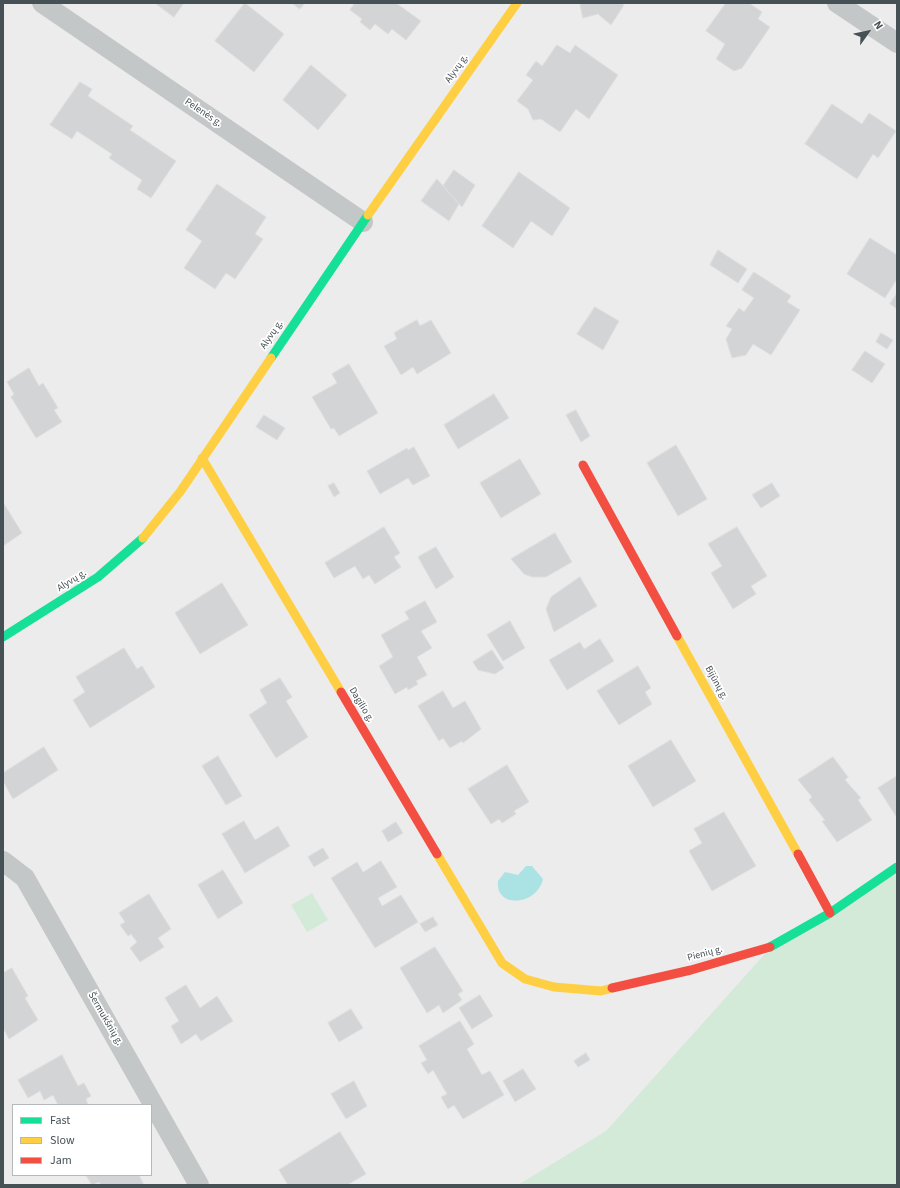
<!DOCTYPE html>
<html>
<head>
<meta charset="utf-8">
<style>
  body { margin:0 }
  #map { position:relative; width:900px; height:1188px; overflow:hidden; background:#edecec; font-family:"Source Sans 3",sans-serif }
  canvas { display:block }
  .frame { position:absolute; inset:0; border:4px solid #465156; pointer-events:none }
  .legend { position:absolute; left:12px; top:1104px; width:140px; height:72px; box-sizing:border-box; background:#fff; border:1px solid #b5b9bb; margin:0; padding:5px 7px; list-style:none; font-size:12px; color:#465156 }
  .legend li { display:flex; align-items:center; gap:8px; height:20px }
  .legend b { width:20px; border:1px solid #b5b9bb }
  .north { position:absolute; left:848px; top:12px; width:40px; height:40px; -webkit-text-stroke:3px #fff; paint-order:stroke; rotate:57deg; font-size:11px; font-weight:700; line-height:16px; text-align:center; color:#465156 }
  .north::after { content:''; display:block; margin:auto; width:14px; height:18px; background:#465156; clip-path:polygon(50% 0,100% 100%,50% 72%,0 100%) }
</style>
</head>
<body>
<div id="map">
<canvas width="900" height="1188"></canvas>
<div class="frame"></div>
<ul class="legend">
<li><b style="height:5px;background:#16e098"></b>Fast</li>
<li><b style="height:5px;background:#ffcf43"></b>Slow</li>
<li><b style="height:5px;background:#f24e42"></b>Jam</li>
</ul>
<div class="north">N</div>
</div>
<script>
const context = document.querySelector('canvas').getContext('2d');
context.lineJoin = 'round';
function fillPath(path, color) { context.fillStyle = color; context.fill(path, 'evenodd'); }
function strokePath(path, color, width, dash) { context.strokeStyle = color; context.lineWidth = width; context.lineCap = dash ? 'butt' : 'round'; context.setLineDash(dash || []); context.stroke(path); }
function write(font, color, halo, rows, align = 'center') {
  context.font = font + ' "Source Sans 3",sans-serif'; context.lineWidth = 3.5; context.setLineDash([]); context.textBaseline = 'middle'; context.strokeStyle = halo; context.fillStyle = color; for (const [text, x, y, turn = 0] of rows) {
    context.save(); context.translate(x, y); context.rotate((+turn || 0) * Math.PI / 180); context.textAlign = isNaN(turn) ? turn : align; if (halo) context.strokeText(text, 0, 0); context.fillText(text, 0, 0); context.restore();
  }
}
fillPath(new Path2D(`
  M897,867V1185H518L606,1131L771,947Z
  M312,893L328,920L307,932L291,905Z`), '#d3ead8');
fillPath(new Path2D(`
  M526,866H532L543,879C537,906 495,909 498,881L505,872L518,875Z`), '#abe2e4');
const building = new Path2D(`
  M155,3H184L174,17Z
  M245,3L284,34L254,72L215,41Z
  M292,3H305L300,9Z
  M355,3H396L421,21L406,40L392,29L388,34L375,24L370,30L360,22L362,19L350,10Z
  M580,3H621L624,5L611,25L598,14L583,18Z
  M726,3H749L762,12L758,19L770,27L742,68L734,71L716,59L725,44L706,31Z
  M557,45L570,53L575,45L618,75L589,119L576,109L560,132L541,119L533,120L528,109L517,101L533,80L526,75L536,61L542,66Z
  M311,65L347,95L318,130L283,100Z
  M80,82L92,89L88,96L133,126L130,130L176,161L151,198L137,189L142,180L109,158L112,154L77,131L72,139L50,125Z
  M832,104L862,124L869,113L896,131L878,158L873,154L857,179L805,144Z
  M454,170L475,185L462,207L443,186Z
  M519,172L570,208L552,236L531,221L513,248L482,226Z
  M437,179L459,204L449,221L421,201Z
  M217,184L266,217L255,234L263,239L235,279L226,273L215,289L184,268L202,241L186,230Z
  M870,238L897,255V279L885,298L847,274Z
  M718,250L747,269L738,283L710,265Z
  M754,272L791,296L787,302L800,310L771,355L753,344L746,355L732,358L726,339L732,329L726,326L739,308L744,312L754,298L742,290Z
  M897,293V309L890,304Z
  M595,307L619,321L603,350L577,334Z
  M417,320L420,326L431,320L451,353L417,374L413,367L401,375L384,346L397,339L394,333Z
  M881,333L893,340L887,349L876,342Z
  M865,351L885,364L872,383L852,370Z
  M349,364L378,413L339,436L334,428L331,429L312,397L337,383L332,374Z
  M29,368L39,386L43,383L58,408L54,410L62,422L36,438L11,397L14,394L7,382Z
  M494,394L509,418L458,449L444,425Z
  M576,410L590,436L581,442L566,415Z
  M264,415L285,428L277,440L256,427Z
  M676,445L707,499L678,516L647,463Z
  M414,447L430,476L413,485L408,478L380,494L367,471L407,448L408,450Z
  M520,459L541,494L501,518L480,483Z
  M334,483L340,493L334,497L328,486Z
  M772,483L780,496L761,508L752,495Z
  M3,502L22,533L3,546Z
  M384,527L400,553L394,557L401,567L375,584L369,575L363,579L355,566L334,578L325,563Z
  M737,527L767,576L751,586L756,594L733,609L711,573L722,566L708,544Z
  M555,533L572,562L546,577H532L524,574L511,559Z
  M436,547L454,577L436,589L418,557Z
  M580,577L597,606L554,632L546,609L551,597Z
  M222,583L248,625L200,654L175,613Z
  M425,601L437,622L421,631L432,648L417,657L427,675L416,681L418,684L408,690L407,687L395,694L379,666L393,657L381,635L409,619L405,612Z
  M510,621L525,648L503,661L487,635Z
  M600,639L614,661L567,690L549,660L580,642L584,649Z
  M124,648L137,669L142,666L155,687L90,728L73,700L85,692L76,677Z
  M492,650L504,668L495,674L478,670L473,662Z
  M638,666L651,688L645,692L652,704L619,725L597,691Z
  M280,678L292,697L286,701L308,737L276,758L249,715L267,703L260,690Z
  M443,691L453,708L465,701L481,729L463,743L462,741L450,748L443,738L439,741L418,706Z
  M671,740L696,781L653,807L628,766Z
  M44,747L58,770L13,799L3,781V773Z
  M218,756L242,796L226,805L202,766Z
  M833,757L848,777L845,780L861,798L858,800L872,820L837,842L822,821L825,820L809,800L812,797L798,780Z
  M507,765L529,802L514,811L516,814L502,823L499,819L491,824L468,789Z
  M897,776V818L878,788Z
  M724,812L756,866L712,891L689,851L702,843L694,829Z
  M244,821L255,840L278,826L290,846L245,873L222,834Z
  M396,822L403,833L388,842L382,831Z
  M323,848L329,858L314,867L308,857Z
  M381,861L397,887L378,898L382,906L401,895L418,922L375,948L331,878L357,862L363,872Z
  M223,870L243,903L218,919L198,885Z
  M149,894L171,929L158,938L164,947L140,962L130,948L137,942L131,934L128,936L120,925L125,922L119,913Z
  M433,917L438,925L425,932L420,924Z
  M435,947L463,991L458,994L462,1000L443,1013L439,1005L427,1013L400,968Z
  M12,968L28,996L25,998L38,1020L9,1039L3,1028V973Z
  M186,985L200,1008L217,996L233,1021L201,1041L196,1034L181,1044L171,1026L179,1021L165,998Z
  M480,995L493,1016L472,1029L459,1008Z
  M351,1009L363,1028L339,1042L328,1023Z
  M460,1021L474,1044L467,1049L482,1075L490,1071L504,1095L463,1119L454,1105L448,1109L441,1097L447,1094L433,1070L428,1074L421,1063L427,1060L419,1046Z
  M586,1053L590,1060L578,1067L574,1061Z
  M62,1055L78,1086L84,1083L91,1096L86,1099L88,1105H58L53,1095L44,1100L40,1091L28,1098L18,1080Z
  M523,1069L536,1089L515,1102L503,1081Z
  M354,1081L367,1106L346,1119L331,1094Z
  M340,1132L366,1174L347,1185H288L279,1170Z
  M86,1175H139L144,1185H101L99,1182L92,1185Z`);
fillPath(building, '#d3d4d5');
strokePath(building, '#dededf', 1);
strokePath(new Path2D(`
  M42,3L363,222
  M837,3L897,43
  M3,861L25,878L199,1185`), '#c4c7c7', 20);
strokePath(new Path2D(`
  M271,358L368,215
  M3,637L98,577L143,538
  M770,947L830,913L897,867`), '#16e098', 9);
strokePath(new Path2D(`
  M368,215L517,3
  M202,458L341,692
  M143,538L180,492L271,358
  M677,636L798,854
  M437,854L502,963L525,979L554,987L601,991L612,988`), '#ffcf43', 9);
strokePath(new Path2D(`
  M583,465L677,636
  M341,692L437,854
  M798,854L830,913
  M612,988L691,970L770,947`), '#f24e42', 9);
write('10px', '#465156', '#fff', [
  ["Alyvų g.",457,69,-55],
  ["Pelenės g.",203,113,34],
  ["Alyvų g.",272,335,-56],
  ["Alyvų g.",72,581,-32],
  ["Bijūnų g.",716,683,61],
  ["Dagilio g.",361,705,59],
  ["Pienių g.",705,954,-15],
  ["Šermukšnių g.",105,1019,60]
]);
</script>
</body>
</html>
